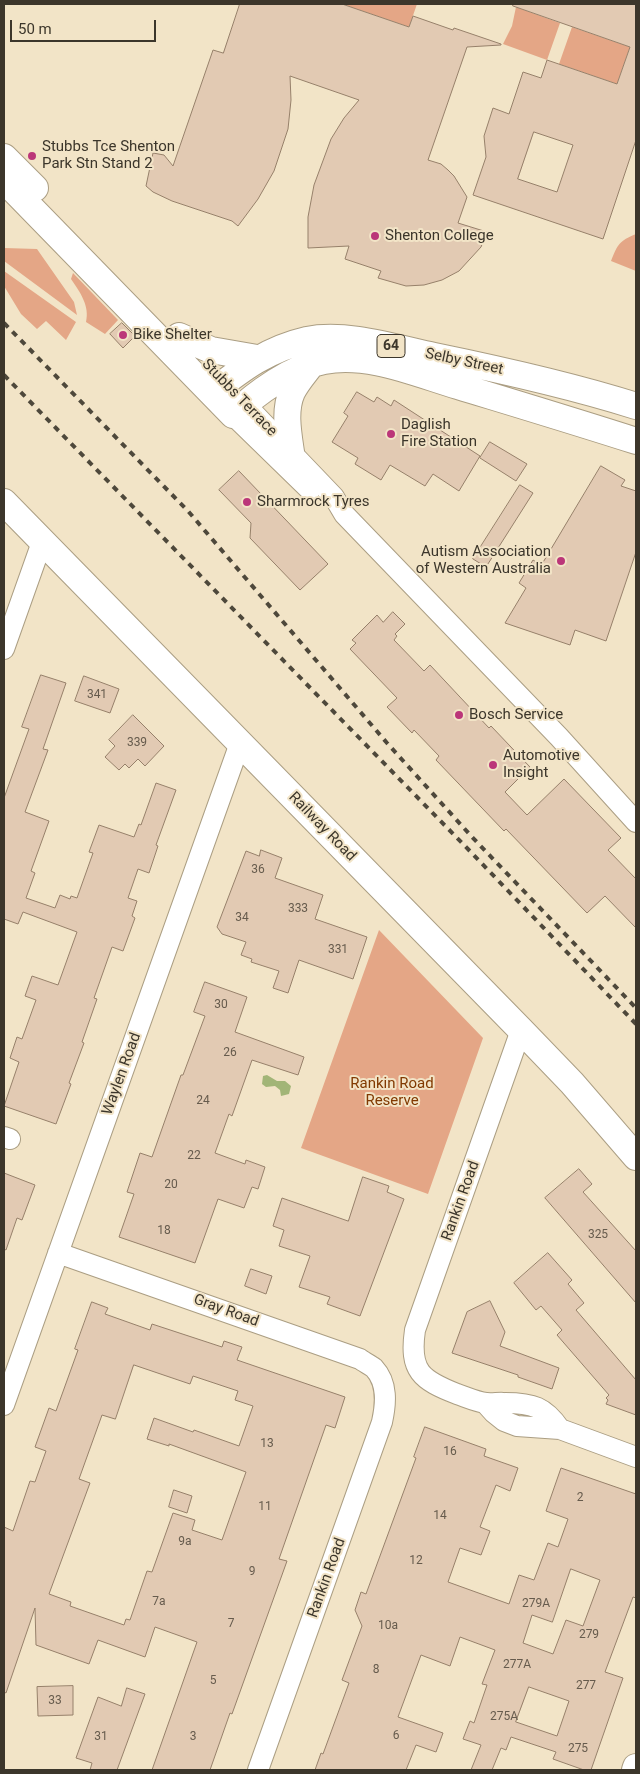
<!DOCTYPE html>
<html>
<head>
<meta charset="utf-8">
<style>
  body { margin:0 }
  #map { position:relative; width:640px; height:1774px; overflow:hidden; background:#f2e4c7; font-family:Roboto,sans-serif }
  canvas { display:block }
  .frame { position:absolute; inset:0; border:5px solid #3c362b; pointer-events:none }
  .scale { position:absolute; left:10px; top:20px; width:146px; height:22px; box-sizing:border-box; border:2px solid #3c362b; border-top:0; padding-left:6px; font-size:15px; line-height:18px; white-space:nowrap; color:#3c362b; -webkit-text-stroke:4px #f2e4c7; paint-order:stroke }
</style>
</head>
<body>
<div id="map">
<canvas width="640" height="1774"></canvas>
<div class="frame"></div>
<div class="scale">50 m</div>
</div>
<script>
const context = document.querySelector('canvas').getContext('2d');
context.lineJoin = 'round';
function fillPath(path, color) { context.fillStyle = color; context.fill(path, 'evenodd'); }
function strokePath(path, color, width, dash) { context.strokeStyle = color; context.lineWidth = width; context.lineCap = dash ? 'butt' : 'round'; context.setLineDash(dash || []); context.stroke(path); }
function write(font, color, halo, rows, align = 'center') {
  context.font = font + ' Roboto,sans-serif'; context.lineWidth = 4; context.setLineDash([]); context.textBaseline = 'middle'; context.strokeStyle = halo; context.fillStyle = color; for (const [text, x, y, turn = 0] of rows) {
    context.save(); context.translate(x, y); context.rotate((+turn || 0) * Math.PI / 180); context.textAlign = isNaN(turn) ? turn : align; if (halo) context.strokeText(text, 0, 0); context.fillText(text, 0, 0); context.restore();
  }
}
fillPath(new Path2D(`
  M342,4H417L409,27Z
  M516,7L560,23L547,60L503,44L512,26Z
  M572,27L630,47L617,84L559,64Z
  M636,234V271L611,261C618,244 619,241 636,234Z
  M4,248L37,249L74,302L77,315L4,261Z
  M4,271L76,322L66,340L46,321L37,329L21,314L4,286Z
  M73,273L118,320L105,334L86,322C90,306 80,292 71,279Z
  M379,930L483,1038L428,1194L301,1148Z`), '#e4a686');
fillPath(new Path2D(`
  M267,1075L277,1081H285L291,1086L289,1094L281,1096L280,1090L275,1086L266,1087L262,1084L263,1076Z`), '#a2b577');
const building = new Path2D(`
  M240,4H342L409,27L413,16L453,30L454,28L501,44V45L467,47L428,160L441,164L448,170L454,176L467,197L458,223L487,232L481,247L459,271L442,280L424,285L406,286L378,278L381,271L345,259L349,246L308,248V217L314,185L331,139L344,118L359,100L290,76L291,100L288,129L274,171L258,199L238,226L232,221L172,201L153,192L146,186L153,153L164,155L173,166L213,50L223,53Z
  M513,4H636V140L603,239L473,195L486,157L484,136L493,108L509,114L523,72L541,78L547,60L617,84L630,47L513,6ZM534,132L573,145L557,192L518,179Z
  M122,323L135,336L123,348L110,334Z
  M357,392L374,402L377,397L391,406L394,400L480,456L459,491L433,474L425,486L390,465L381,480L355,464L358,458L332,442L348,416L344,413Z
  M490,442L527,464L516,481L480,458Z
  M601,466L625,480L621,486L636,491V552L606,641L575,630L570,645L505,623L526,588L519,583L533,560L541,565Z
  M239,471L328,564L300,590L250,538L251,523L219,490Z
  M520,485L533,493L486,567L473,559Z
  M393,612L405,624L395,634L397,636L394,640L424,671L430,665L489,728L491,726L530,767L505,792L527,815L564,779L621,838L608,850L636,879V928L605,896L587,913L506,829L504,831L436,760L439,756L414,730L412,733L387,707L397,698L350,649L356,643L352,640L377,615L383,622Z
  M41,675L66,683L43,749L48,750L25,812L49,821L31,871L35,873L26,898L55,908L60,895L70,899L71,896L77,898L93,853L89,852L99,825L134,837L139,824L141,825L156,783L176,790L156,845L158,846L149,873L138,869L128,898L137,901L132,916L135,918L123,951L112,947L94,998L97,999L82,1042L84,1043L69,1083L71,1084L56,1124L4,1106L19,1062L10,1058L17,1037L22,1039L36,1000L25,996L32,976L58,985L77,932L23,912L18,924L4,919V798L29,729L22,727Z
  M84,676L119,689L110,713L75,701Z
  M133,715L164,746L145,766L138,759L129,768L125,764L119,770L105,757L115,746L109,740Z
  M261,850L282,858L275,878L323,895L315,919L367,937L353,979L299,960L288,993L273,988L279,971L251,962L252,959L241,955L246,942L222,934L217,927L246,851L259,856Z
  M205,982L247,997L235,1032L304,1057L298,1075L252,1060L232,1116L229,1114L215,1153L245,1164L246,1160L265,1167L258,1189L252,1187L244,1208L218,1199L195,1263L119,1237L134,1194L127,1192L140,1153L152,1157L181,1075H183L205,1016L194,1012Z
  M579,1169L592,1184L583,1192L636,1251V1303L545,1198Z
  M4,1173L35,1185L22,1220L17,1218L6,1250L4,1249Z
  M363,1177L389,1186L387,1192L404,1199L360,1316L327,1304L330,1297L299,1287L310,1256L279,1246L284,1230L273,1226L282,1198L348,1221Z
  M548,1253L572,1280L568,1284L584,1303L576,1310L636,1380V1415L606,1404L608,1400L606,1398L609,1395L557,1335L562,1330L541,1306L536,1310L514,1283Z
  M251,1269L272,1276L266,1294L245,1286Z
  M490,1301L505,1332L500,1346L559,1368L552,1389L518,1377V1375L452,1353L467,1312Z
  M92,1302L108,1308L105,1314L150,1330L152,1324L222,1347L224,1341L242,1347L237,1360L345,1397L335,1428L326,1425L279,1559L287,1561L232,1714L230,1713L210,1770H152L197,1642L155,1627L145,1657L98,1640L89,1664L36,1645L35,1608L6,1693L4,1692V1527L13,1531L30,1481L35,1482L46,1451L35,1447L49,1408L56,1411L78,1350L75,1349ZM134,1365L190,1384L193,1376L238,1391L235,1400L253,1406L239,1446L194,1430L193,1432L154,1418L147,1439L169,1446V1444L246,1472L222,1540L192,1530L195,1520L173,1513L152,1572L147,1571L130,1620L126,1619L124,1625L70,1606L71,1602L49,1594L90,1483L79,1479L102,1415L115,1419Z
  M425,1427L486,1449L484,1456L518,1468L510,1491L496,1485L480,1527L490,1531L481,1555L460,1548L448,1582L509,1604L519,1575L534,1580L548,1543L558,1547L568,1519L546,1511L561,1468L636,1494V1598L633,1597L605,1672L623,1678L591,1770H584L553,1759L556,1752L511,1737L506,1750L501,1748L492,1770H471L481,1745L463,1739L470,1721L474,1723L487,1685L482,1684L495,1650L460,1637L450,1666L421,1655L398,1717L443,1733L436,1752L416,1745L406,1770H315L321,1753L323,1754L349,1683L342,1680L362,1626L355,1610L361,1592L366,1594L416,1458L414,1457ZM571,1569L600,1580L583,1626L566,1620L553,1654L523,1643L532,1615L552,1622ZM529,1687L569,1701L557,1736L516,1722Z
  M174,1490L192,1496L187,1513L169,1507Z
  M73,1686V1715L38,1716L37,1687Z
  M127,1688L145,1694L117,1770H90L92,1763L76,1758L98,1697L121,1706Z`);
fillPath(building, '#e2cab3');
strokePath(building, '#96806a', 1);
const minor = new Path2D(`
  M245,404L334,497L344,514L559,737L636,822
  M233,415L310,490
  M4,649L42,542
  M521,1030L415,1330C409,1371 421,1380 457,1394C466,1397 477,1402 486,1403C493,1404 499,1402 505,1403C533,1403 545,1407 560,1429
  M4,1137L10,1139
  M58,1253L360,1359C364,1362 370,1365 374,1368C388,1383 386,1404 382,1422L258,1770
  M485,1403L494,1413L504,1421L517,1426L560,1429L636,1457
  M4,1405L240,743`);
const major = new Path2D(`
  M4,157L35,188
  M4,180L233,415C256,393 292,367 324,361C367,352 417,374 458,386C517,404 577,422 636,441
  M179,336L211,350L257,358
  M212,392C243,368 268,349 307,340C346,332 396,348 434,356C502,370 570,385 636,406
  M291,452C288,432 284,410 292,392C297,382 305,373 311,365
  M4,502L521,1030L572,1083L636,1157
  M635,1770L636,1767`);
strokePath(minor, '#ab9e83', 22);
strokePath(major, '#ab9e83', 28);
strokePath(minor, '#fff', 20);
strokePath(major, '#fff', 26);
strokePath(new Path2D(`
  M4,323L188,511L387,743L472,837L636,1008
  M4,375L465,846L636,1024`), '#4e483b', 4, [6, 6]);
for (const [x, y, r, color] of [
  [32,156,5,"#bb3679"],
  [375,236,5,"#bb3679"],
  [123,335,5,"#bb3679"],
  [391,434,5,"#bb3679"],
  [247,502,5,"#bb3679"],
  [561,561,5,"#bb3679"],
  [459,715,5,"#bb3679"],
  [493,765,5,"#bb3679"]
]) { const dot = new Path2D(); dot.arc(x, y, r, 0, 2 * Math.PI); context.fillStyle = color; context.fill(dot); strokePath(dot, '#f2e4c7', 2); }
write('12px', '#665b4d', null, [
  ["341",97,695],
  ["339",137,743],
  ["36",258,870],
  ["333",298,909],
  ["34",242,918],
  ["331",338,950],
  ["30",221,1005],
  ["26",230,1053],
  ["24",203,1101],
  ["22",194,1156],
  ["20",171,1185],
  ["18",164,1231],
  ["325",598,1235],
  ["13",267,1444],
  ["16",450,1452],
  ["2",580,1498],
  ["11",265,1507],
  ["14",440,1516],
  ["9a",185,1542],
  ["12",416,1561],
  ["9",252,1572],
  ["7a",159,1602],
  ["279A",536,1604],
  ["7",231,1624],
  ["10a",388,1626],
  ["279",589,1635],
  ["277A",517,1665],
  ["8",376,1670],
  ["5",213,1681],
  ["277",586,1686],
  ["33",55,1701],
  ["275A",504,1717],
  ["6",396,1736],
  ["31",101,1737],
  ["3",193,1737],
  ["275",578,1749]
]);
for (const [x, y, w] of [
  [391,346,28]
]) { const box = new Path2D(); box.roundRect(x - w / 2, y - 11.5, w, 23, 4); context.fillStyle = '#f2e4c7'; context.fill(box); strokePath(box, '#3c362b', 1); }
write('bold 14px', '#3c362b', null, [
  ["64",391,346]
]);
write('15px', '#3c362b', '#f2e4c7', [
  ["Stubbs Tce Shenton",42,147],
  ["Park Stn Stand 2",42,164],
  ["Shenton College",385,236],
  ["Bike Shelter",133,335],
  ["Daglish",401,425],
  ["Fire Station",401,442],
  ["Sharmrock Tyres",257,502],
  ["Autism Association",551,552,"right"],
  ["of Western Australia",551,569,"right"],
  ["Bosch Service",469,715],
  ["Automotive",503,756],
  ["Insight",503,773]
], 'left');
write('15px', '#3c362b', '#f2e4c7', [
  ["Selby Street",464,362,12],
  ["Stubbs Terrace",239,398,46],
  ["Railway Road",322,827,46],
  ["Waylen Road",122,1074,-70],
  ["Rankin Road",461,1201,-70],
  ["Gray Road",226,1311,20],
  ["Rankin Road",327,1578,-70]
]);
write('15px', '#813901', '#f2e4c7', [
  ["Rankin Road",392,1084],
  ["Reserve",392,1101]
]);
</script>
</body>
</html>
